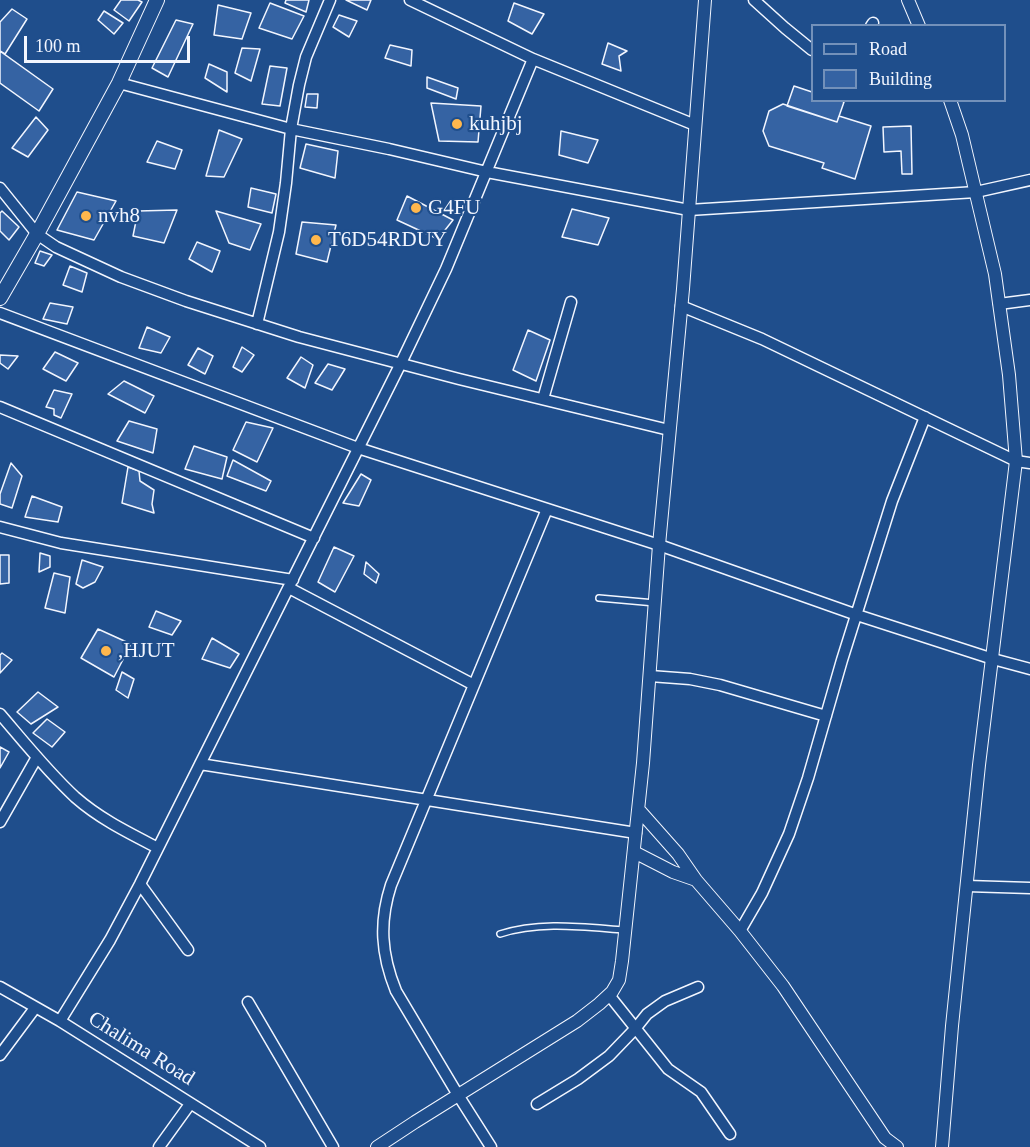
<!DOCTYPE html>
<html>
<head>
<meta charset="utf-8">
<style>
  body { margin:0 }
  #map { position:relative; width:1030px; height:1147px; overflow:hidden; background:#1f4e8c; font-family:Georgia,serif }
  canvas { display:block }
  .legend { position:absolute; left:811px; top:24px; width:195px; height:78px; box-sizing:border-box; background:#1f4e8c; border:2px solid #7391ba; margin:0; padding:8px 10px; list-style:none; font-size:18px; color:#f2f6ff }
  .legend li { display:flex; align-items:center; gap:12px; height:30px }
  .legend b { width:30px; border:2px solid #7391ba }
  .scale { position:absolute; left:24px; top:36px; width:166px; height:27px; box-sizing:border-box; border:3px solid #f2f6ff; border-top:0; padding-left:8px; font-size:18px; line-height:21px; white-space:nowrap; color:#f2f6ff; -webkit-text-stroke:4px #1f4e8c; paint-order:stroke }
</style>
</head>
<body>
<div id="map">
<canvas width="1030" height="1147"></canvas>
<ul class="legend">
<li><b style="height:8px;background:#1f4e8c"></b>Road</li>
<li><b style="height:16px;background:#3563a3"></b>Building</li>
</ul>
<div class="scale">100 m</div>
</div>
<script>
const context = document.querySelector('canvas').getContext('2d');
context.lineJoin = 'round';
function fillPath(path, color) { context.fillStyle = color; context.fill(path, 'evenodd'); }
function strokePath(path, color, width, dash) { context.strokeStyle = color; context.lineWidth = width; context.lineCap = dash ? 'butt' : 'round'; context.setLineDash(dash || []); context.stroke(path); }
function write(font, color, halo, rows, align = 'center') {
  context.font = font + ' Georgia,serif'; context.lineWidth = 4.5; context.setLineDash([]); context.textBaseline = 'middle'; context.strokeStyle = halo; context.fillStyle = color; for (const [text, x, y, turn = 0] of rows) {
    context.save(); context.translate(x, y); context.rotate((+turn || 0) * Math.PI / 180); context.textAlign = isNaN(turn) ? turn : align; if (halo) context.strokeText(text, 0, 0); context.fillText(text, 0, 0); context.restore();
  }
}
const building = new Path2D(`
  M121,0H138L142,2L129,21L114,10Z
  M286,0H309L306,12L285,3Z
  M346,0H371L367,10Z
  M270,3L304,16L292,39L259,28Z
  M514,3L544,14L532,34L508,21Z
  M218,5L251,13L242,39L214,35Z
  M12,9L27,19L5,54L0,51V22Z
  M104,11L123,23L114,34L98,20Z
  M339,15L357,21L349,37L333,27Z
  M176,20L193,24L168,77L152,68Z
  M608,43L627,51L619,56L621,71L602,64Z
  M390,45L412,50L411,66L385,58Z
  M242,48L260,49L251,81L235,73Z
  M0,51L53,89L39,111L0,83Z
  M209,64L227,72V92L205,78Z
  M270,66L287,68L280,106L262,104Z
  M427,77L458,88L456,99L427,88Z
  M794,86L812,92V100H840L844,102L837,122L787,106Z
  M307,94H318L317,108L305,107Z
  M431,103L481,106L478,142L439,141Z
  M783,104L837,122L839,116L871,126L855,179L822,168L824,163L769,146L763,131L769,111Z
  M36,117L48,130L28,157L12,148Z
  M911,126L912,174H902L901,151L884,152L883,127Z
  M219,130L242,139L224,177L206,176Z
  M561,131L598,140L588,163L559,155Z
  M157,141L182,150L175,169L147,162Z
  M306,144L338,151L335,178L300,168Z
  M251,188L276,194L272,213L248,207Z
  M77,192L116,201L94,240L57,230Z
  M407,196L453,220L438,239L397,220Z
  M572,209L609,218L598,245L562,237Z
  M177,210L164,243L133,236L138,211Z
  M2,211L19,227L9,240L0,231V213Z
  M216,211L261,224L250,250L229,243Z
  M302,222L336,225L327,262L296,254Z
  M197,242L220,251L212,272L189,259Z
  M40,251L52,255L44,266L35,263Z
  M70,266L87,273L82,292L63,285Z
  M50,303L73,307L67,324L43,319Z
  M147,327L170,337L161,353L139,348Z
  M528,330L550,340L536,381L513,370Z
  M242,347L254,355L242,372L233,367Z
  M198,348L213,356L205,374L188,365Z
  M55,352L78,363L66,381L43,369Z
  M0,355L18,356L8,369L0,363Z
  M301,357L313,365L305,388L287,378Z
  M328,364L345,369L332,390L315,383Z
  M124,381L154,396L145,413L108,394Z
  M54,390L72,394L61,418L54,415V409L46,407Z
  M129,421L157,429L153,453L117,441Z
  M246,422L273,428L257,462L233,450Z
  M194,446L227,457L222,479L185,469Z
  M233,460L271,481L266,491L227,476Z
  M11,463L22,476L12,508L0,504V494Z
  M128,467L139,471L140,481L154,490L152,504L154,513L122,503Z
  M361,474L371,480L359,506L343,503Z
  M32,496L62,507L58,522L25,517Z
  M334,547L354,556L335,592L318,582Z
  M40,553L50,556V567L39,572Z
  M0,555H9V583L0,584Z
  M82,560L103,567L95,582L83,588L76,584Z
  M366,562L379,574L376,583L364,574Z
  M54,573L70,577L65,613L45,608Z
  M156,611L181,621L172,635L149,627Z
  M98,629L131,644L114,677L81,658Z
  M212,638L239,654L230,668L202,659Z
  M2,653L12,660L0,673V655Z
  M122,672L134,679L128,698L116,690Z
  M38,692L58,707L31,724L17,712Z
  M47,719L65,732L52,747L33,733Z
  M0,747L9,752L0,768Z`);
fillPath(building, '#3563a3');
strokePath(building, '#f2f6ff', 1.5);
const service = new Path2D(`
  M599,598L655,603
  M500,934C540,921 583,927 624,930`);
const minor = new Path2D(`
  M410,0L533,59L695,125
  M754,0L785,28L812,50
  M871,26L873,23
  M119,83L291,129L389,149L487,172L689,210L976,192L1030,180
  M0,188L37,234L56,247L121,277L186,301L299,337L459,379L669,430
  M999,304L1030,300
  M681,306L762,339L1016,461L1030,463
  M0,313L358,448L659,545L857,615L993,659L1030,669
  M257,324L279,232L286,183L291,129L299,85L306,57L330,0
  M543,399L571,302
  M0,407L314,538
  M0,527L61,543L293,580
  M289,588L474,685
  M650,676L690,679L720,685L826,716
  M0,714C24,742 48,772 75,797C100,819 129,833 158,848
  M200,764L636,833
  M0,822L37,757
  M140,884L188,950
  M967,886L1030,888
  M740,931L762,893L789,834L808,778L842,660L892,501L925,417
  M0,987L60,1021L260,1147
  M609,995L668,1069L701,1092L730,1134
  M248,1002L333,1147
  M60,1021L110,940L140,884L401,363L446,269L533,59
  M0,1055L35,1008
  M537,1104L578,1079L609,1056L635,1029L647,1014L665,1001L698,987
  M159,1147L190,1104
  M491,1147L458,1095L396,991C381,954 379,922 391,885L547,509`);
const tertiary = new Path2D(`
  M908,0L919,26
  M639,810L678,854L696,880L740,931L783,986L885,1138L897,1147
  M634,852L673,872L696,880
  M377,1147L415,1122L577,1021L599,1004L612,992L619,980L622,961L643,763L659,545L683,289L705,0
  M942,1147L952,1026L979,765L1016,461L1009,375L995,274L962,135L950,100`);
const secondary = new Path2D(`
  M0,298L37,234L119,83L157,0`);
strokePath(service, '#f2f6ff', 8);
strokePath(minor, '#f2f6ff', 13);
strokePath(tertiary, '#f2f6ff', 14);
strokePath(secondary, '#f2f6ff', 16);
strokePath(service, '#1f4e8c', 5);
strokePath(minor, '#1f4e8c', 10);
strokePath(tertiary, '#1f4e8c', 12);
strokePath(secondary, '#1f4e8c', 14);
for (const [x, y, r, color] of [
  [457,124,6,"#ffb74d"],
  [416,208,6,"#ffb74d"],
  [86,216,6,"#ffb74d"],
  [316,240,6,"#ffb74d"],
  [106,651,6,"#ffb74d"]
]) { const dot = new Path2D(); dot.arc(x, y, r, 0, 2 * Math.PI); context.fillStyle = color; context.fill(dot); strokePath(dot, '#1f4e8c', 2); }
write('21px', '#f2f6ff', '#1f4e8c', [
  ["kuhjbj",469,124],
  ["G4FU",428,208],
  ["nvh8",98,216],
  ["T6D54RDUY",328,240],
  [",HJUT",118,651]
], 'left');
write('21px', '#f2f6ff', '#1f4e8c', [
  ["Chalima Road",141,1049,32]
]);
</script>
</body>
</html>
